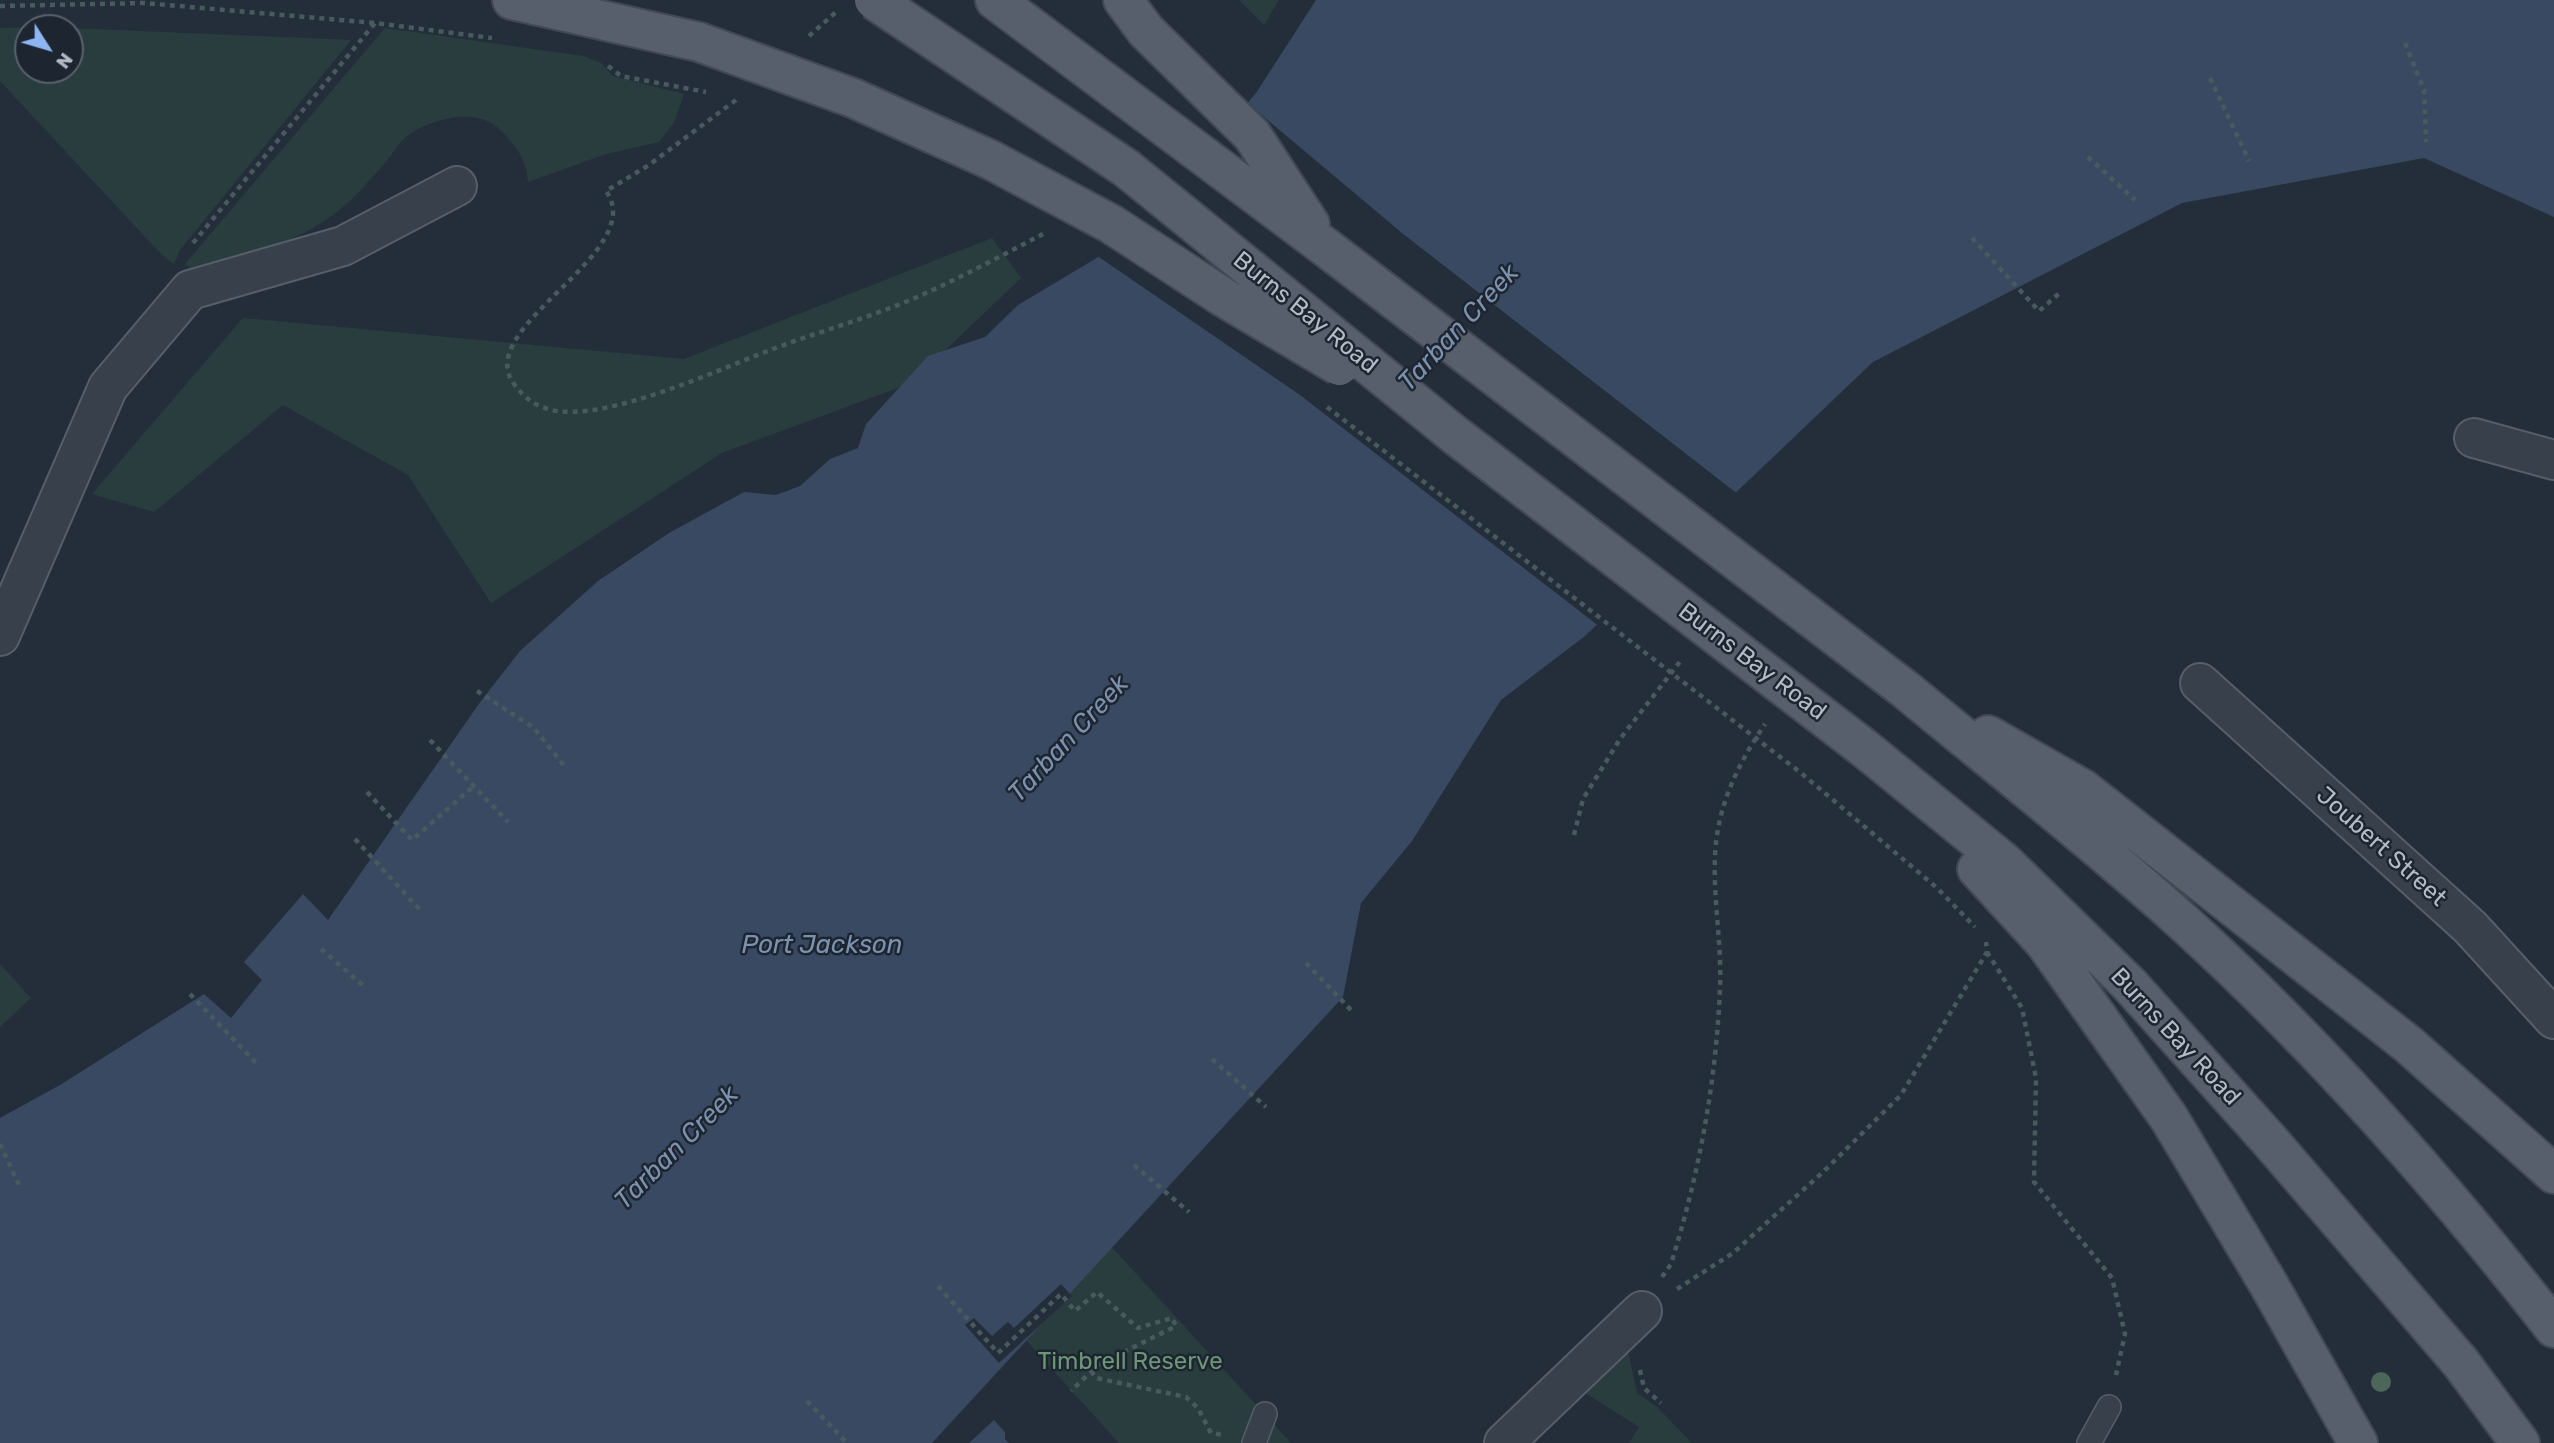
<!DOCTYPE html>
<html>
<head>
<meta charset="utf-8">
<style>
  body { margin:0 }
  #map { position:relative; width:2554px; height:1443px; overflow:hidden; background:#242e3a; font-family:Rubik,sans-serif }
  canvas { display:block }
  .north { position:absolute; left:14px; top:14px; width:70px; height:70px; box-sizing:border-box; background:#1d2530; border:2px solid #59616c; border-radius:50%; rotate:127deg; font-size:19px; font-weight:700; line-height:28px; text-align:center; color:#b3bbc6 }
  .north::after { content:''; display:block; margin:auto; width:24px; height:32px; background:#8db5f2; clip-path:polygon(50% 0,100% 100%,50% 72%,0 100%) }
</style>
</head>
<body>
<div id="map">
<canvas width="2554" height="1443"></canvas>
<div class="north">N</div>
</div>
<script>
const context = document.querySelector('canvas').getContext('2d');
context.lineJoin = 'round';
function fillPath(path, color) { context.fillStyle = color; context.fill(path, 'evenodd'); }
function strokePath(path, color, width, dash) { context.strokeStyle = color; context.lineWidth = width; context.lineCap = dash ? 'butt' : 'round'; context.setLineDash(dash || []); context.stroke(path); }
function write(font, color, halo, rows, align = 'center') {
  context.font = font + ' Rubik,sans-serif'; context.lineWidth = 5; context.setLineDash([]); context.textBaseline = 'middle'; context.strokeStyle = halo; context.fillStyle = color; for (const [text, x, y, turn = 0] of rows) {
    context.save(); context.translate(x, y); context.rotate((+turn || 0) * Math.PI / 180); context.textAlign = isNaN(turn) ? turn : align; if (halo) context.strokeText(text, 0, 0); context.fillText(text, 0, 0); context.restore();
  }
}
fillPath(new Path2D(`
  M1239,0H1279L1264,25Z
  M52,27L69,28H28V70H70V28L351,40L180,250L174,264L162,255L0,81V28Z
  M385,28L583,56L601,63L613,76L684,94L674,123L659,142L606,154L528,182C526,158 516,145 498,128C477,108 435,118 413,132C399,140 394,153 384,164C364,187 345,209 318,225C280,248 234,257 191,268L185,264Z
  M992,238L1021,278L911,383L722,453L491,603L408,475L283,405L154,512L92,494L243,318L684,359Z
  M0,964L31,998L0,1027Z
  M1110,1245L1291,1443H1119L1022,1336Z
  M1627,1347L1637,1393L1656,1406L1692,1443H1629L1639,1427L1579,1389Z`), '#293d3e');
fillPath(new Path2D(`
  M1316,0H2554V217L2424,158L2182,203L1873,362L1585,636L1501,700L1412,841L1361,903L1343,997L932,1443H0V1118L60,1085L204,994L231,1018L262,980L244,962L303,894L328,920L481,701L520,651L598,581L669,533L744,492L776,495L800,486L830,459L858,448L866,424L928,356L985,337L1018,305L1110,250L1204,155L1256,93Z
  M994,1420L1005,1432V1439L1009,1443H969Z`), '#394961');
fillPath(new Path2D(`
  M1245,101L1402,233L1739,495L1600,627L1300,395L1096,255L1143,214L1202,153Z
  M1061,1284L1072,1296L999,1363L965,1325L974,1318L992,1336L1008,1322L1014,1328Z`), '#242e3a');
const service = new Path2D(`
  M1254,1443L1265,1414
  M2089,1443L2109,1407`);
const minor = new Path2D(`
  M2474,438L2554,460
  M0,636L108,387L190,290L343,246L457,186
  M2200,683L2470,927L2554,1019
  M1504,1443L1642,1311`);
const primary = new Path2D(`
  M512,0L699,42
  M995,0L1324,246
  M1123,0L1146,31L1252,135L1310,224
  M1906,690C1992,761 2079,830 2163,904C2307,1032 2435,1176 2554,1328
  M1988,735L2083,789L2409,1045L2554,1174
  M1864,748L2004,862L2130,985L2270,1141L2461,1363L2520,1443
  M1977,869L2045,943L2169,1118L2269,1285L2358,1443`);
strokePath(service, '#565e69', 26);
strokePath(minor, '#565e69', 42);
strokePath(primary, '#414954', 42);
strokePath(new Path2D(`
  M0,6L144,3L375,23L492,38
  M809,36L836,12
  M2405,43L2424,90L2426,142
  M608,66L621,76L706,92
  M2210,78L2249,161
  M736,100L649,165L606,191C650,253 471,327 514,384C525,398 533,405 551,410C605,422 713,372 765,352C814,333 866,319 915,298C958,279 1001,256 1043,234
  M2088,157L2135,200
  M1972,238L2039,311L2062,291
  M193,243L375,23
  M477,691L534,728L566,768
  M430,740L508,822
  M367,792L412,840L474,786
  M1574,835L1583,799L1620,739L1682,659
  M355,839L422,912
  M321,949L366,988
  M1987,952L2022,1008L2036,1078L2034,1182L2112,1278L2125,1334L2116,1375
  M1306,963L1351,1010
  M190,994L259,1066
  M1212,1059L1266,1107
  M0,1144L20,1187
  M1134,1165L1189,1212
  M1662,1277L1671,1264C1699,1174 1716,1083 1720,988C1722,944 1713,900 1715,856C1717,806 1738,764 1765,724
  M938,1286L998,1353L1061,1294L1075,1311L1097,1292L1138,1328L1172,1318L1176,1326L1098,1365L1071,1391
  M1677,1289L1733,1253L1822,1173L1901,1095L1987,952L1986,942
  M1640,1370L1644,1388L1661,1403
  M1091,1371L1096,1378L1186,1397L1198,1408L1211,1433L1223,1435
  M807,1401L847,1443`), '#485a5d', 4.5, [5, 5]);
strokePath(service, '#38404b', 23);
strokePath(minor, '#38404b', 38);
strokePath(primary, '#565f6b', 38);
const primaryBridge = new Path2D(`
  M874,0L1126,168L1455,435L1864,748
  M699,42L853,98L991,160L1111,224L1223,297L1339,366
  M1324,246L1906,690`);
strokePath(primaryBridge, '#414954', 42, []);
strokePath(new Path2D(`
  M1327,407L1801,773L1936,887L1975,927`), '#485a5d', 4.5, [5, 5]);
strokePath(primaryBridge, '#565f6b', 38);
context.fillStyle = '#4c675a';
for (const [x, y] of [
  [2381,1382]
]) { context.beginPath(); context.arc(x, y, 10, 0, 2 * Math.PI); context.fill(); }
write('24px', '#b3bbc6', '#1d2530', [
  ["Burns Bay Road",1305,313,39],
  ["Burns Bay Road",1752,662,37],
  ["Joubert Street",2381,847,42],
  ["Burns Bay Road",2175,1037,47]
]);
write('24px', '#6c9675', '#1d2530', [
  ["Timbrell Reserve",1130,1362]
]);
write('italic 26px', '#7c91ad', '#1d2530', [
  ["Tarban Creek",1459,328,-47],
  ["Tarban Creek",1069,739,-47],
  ["Port Jackson",822,945],
  ["Tarban Creek",677,1148,-45]
]);
</script>
</body>
</html>
